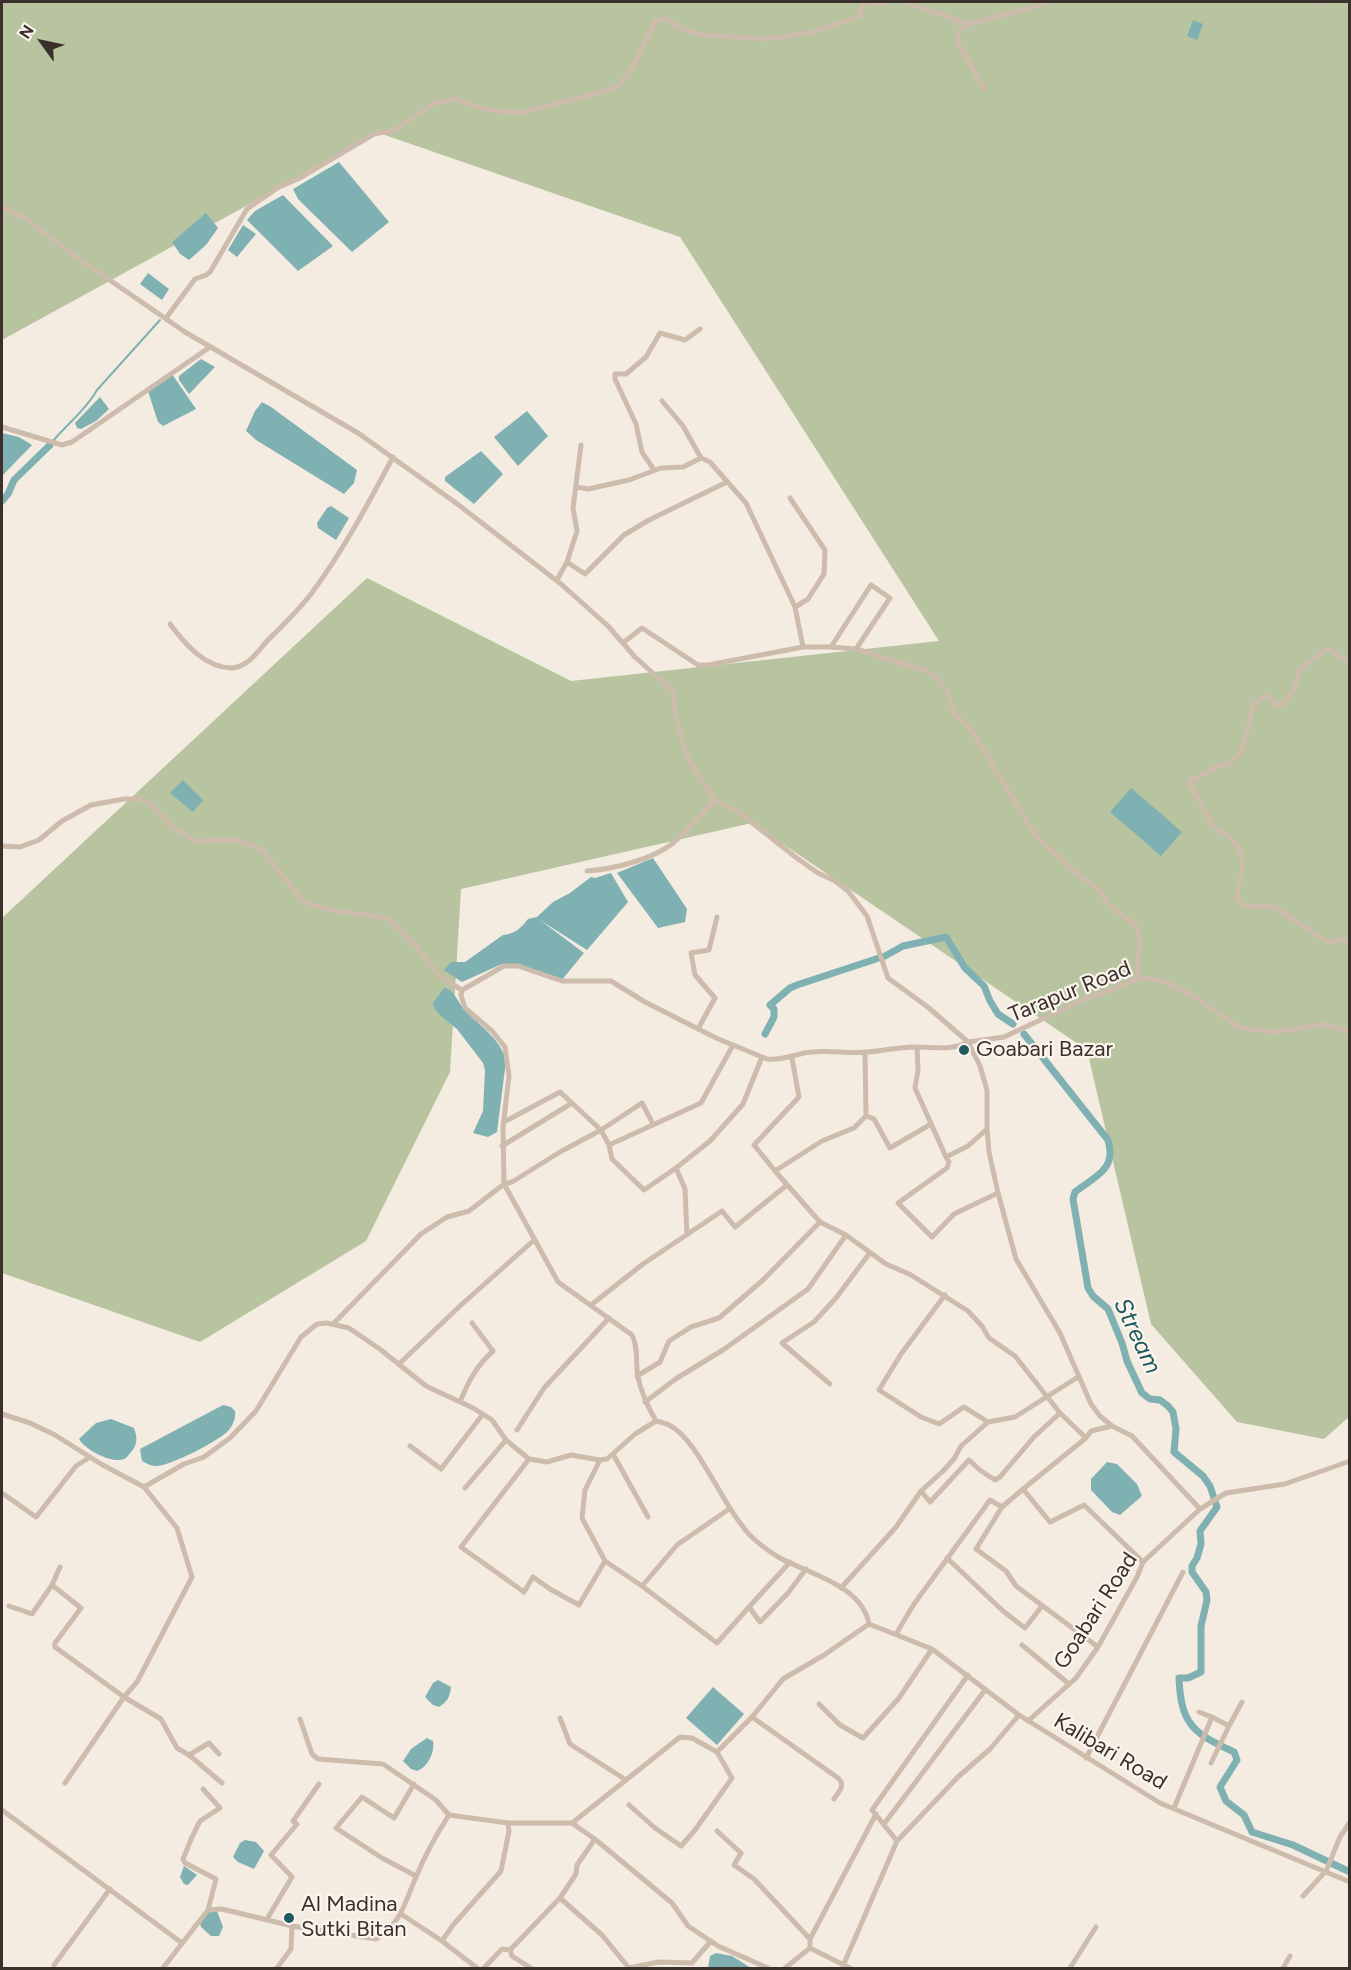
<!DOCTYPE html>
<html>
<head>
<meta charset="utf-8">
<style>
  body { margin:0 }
  #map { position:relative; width:1351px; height:1970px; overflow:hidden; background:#f4ebe1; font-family:Figtree,sans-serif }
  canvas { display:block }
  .frame { position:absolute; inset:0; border:3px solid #3b302b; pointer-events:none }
  .north { position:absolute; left:12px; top:12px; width:60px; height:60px; -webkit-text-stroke:4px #fbf5ee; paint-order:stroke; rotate:303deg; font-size:16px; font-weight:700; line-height:24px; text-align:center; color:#3b302b }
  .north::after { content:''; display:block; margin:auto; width:21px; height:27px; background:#3b302b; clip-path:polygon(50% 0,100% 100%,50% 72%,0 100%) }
</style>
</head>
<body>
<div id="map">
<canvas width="1351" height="1970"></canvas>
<div class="frame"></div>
<div class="north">N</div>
</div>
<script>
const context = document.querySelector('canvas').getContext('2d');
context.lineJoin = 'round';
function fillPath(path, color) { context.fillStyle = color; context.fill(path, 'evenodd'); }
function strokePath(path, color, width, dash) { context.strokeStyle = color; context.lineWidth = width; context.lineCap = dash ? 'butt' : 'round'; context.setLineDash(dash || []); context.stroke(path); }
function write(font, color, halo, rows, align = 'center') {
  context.font = font + ' Figtree,sans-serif'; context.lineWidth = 4.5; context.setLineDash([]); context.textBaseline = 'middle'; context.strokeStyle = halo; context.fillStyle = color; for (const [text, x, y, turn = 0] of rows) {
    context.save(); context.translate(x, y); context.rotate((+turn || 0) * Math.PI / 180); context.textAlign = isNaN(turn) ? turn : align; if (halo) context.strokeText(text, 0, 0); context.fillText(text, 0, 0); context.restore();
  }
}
fillPath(new Path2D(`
  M2,2H1349V1417L1324,1439L1237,1422L1151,1324L1087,1050L752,823L461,889L450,1072L366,1241L200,1342L2,1273V918L367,578L571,681L939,641L680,237L379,133L2,340Z`), '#b8c4a0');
fillPath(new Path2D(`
  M1193,20L1203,24L1197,40L1187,36Z
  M339,162L389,222L352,252L298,199L293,189Z
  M283,195L333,246L298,271L247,220L255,211Z
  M206,213L218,228L206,245L189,260L180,254L172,242Z
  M243,225L256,234L237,257L228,250Z
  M148,273L169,289L162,300L140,284Z
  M201,359L215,367L189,394L179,380V376Z
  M172,374L196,409L163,426L158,422L148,391Z
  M100,397L109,409L96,421L81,429L77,428L75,423Z
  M262,402L271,407L357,470L354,483L344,494L256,440L246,431L255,411Z
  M527,411L548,436L518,466L494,437Z
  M2,433L19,437L32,445L2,476Z
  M481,451L503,474L474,504L445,481V477Z
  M331,506L349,518L336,540L318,528L317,523L327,508Z
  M183,780L203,800L193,812L170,793Z
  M1131,788L1182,832L1161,856L1110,812Z
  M653,858L687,909L685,922L658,928L617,873Z
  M611,873L628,902L587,950L540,920L584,953L561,981L519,964H502L462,982L444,970L451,962H465L503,935C515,934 521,928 528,919L537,917L553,902L570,893L591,877L595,878Z
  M444,988H446C456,993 457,1001 464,1009C480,1027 500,1037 506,1061L497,1132L488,1137L473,1133L483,1111L485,1070L483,1063L457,1029L440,1015L434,1008L433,1003Z
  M223,1405L231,1407L235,1411C236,1418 233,1426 227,1432C216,1442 169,1467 155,1466C151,1466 146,1463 142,1461L140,1449Z
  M111,1419L134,1428C137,1437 138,1443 132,1451C131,1452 126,1458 126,1458C114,1466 84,1449 79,1439L96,1423Z
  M1107,1462L1117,1464L1137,1484L1142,1496L1120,1515L1112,1512L1091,1490V1479Z
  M438,1680L451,1687C450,1697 447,1702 439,1707L433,1705L425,1697L433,1683Z
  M713,1687L744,1714L717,1745L686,1718Z
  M427,1738L433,1741C435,1752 428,1767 417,1771L411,1769L403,1761L411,1749Z
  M245,1840L256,1842L264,1851L254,1869L238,1862L233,1857L240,1843Z
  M184,1866L197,1875L188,1885L184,1884L180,1877Z
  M217,1911L223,1927L219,1936H211L201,1927L200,1924L208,1912Z
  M716,1953L732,1956L751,1968H708L710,1956Z`), '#7fb0b2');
strokePath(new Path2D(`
  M53,441C68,423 86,410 97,390L160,320`), '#7fb0b2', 2);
strokePath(new Path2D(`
  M2,501L8,494L14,480L50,445
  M765,1034L774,1017V1009L770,1005L790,988L797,985L885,956L903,946L946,937L965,968L984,986L990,1001L998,1014L1013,1024
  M1024,1034L1108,1140C1117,1170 1095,1176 1075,1192L1073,1199L1088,1288L1093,1296L1108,1309L1122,1343L1127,1361L1142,1393L1150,1399L1160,1400L1168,1406L1173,1412L1176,1429L1174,1452L1203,1476L1210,1486L1217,1507L1200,1531L1201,1544L1197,1558L1192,1566V1572L1206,1592L1207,1600L1201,1626V1672L1188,1678H1179C1181,1725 1193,1733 1234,1752L1237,1760L1220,1787L1226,1801L1244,1815L1252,1832L1293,1845L1350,1872`), '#7fb0b2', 7);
strokePath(new Path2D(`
  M869,2L872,5L886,2
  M903,2L969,24L1041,5L1046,2
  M1320,2H1323
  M969,24L960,29L956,39L984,89
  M2,207L25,218L85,263L185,332L358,433L456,503L561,584L608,626L635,657L673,691L675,700V712L688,759L715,800L741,814L798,859L818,873L835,881L848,891L867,916L888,978L929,1008L968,1042L1004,1037L1083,1000L1137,980L1148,978L1170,984L1195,997L1240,1028L1275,1032L1328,1024L1350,1033
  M166,318L195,279L206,275L210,272L247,209L279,187L298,179L374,134L395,130L434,103L455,99L488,110L520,113L616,88L628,74L644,45L655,21L665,19L687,31L704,35L767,39L814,32L860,16L863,2
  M662,401L683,426L701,458
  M2,427L62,445L72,442L210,347
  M654,470L642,452L636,424L615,379V374H626L646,357L660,333L685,340L700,329
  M576,487L588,489L629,480L661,468L683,467L701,458L710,462L746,503L795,607L803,647L708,665H698L642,628L624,642
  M790,498L825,550L824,574L808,599L795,607
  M567,562L585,574L624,535L649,520L727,482
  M557,580L567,562L577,531L573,508L581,445
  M170,624C184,643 205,668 232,668C248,667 257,652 267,641C282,626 298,611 311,594C343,551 368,504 393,457
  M803,647H831L856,649L926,671L936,677L947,691L955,714L972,731L1036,836L1075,872L1097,888L1108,903L1119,913L1135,924L1140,936L1137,980
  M831,647L871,585L890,598L856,649
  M1350,661L1346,662L1328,648L1300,669L1294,688L1285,703L1277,705L1266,695L1254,704L1242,751L1230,763L1214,768L1189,782L1213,826L1232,839L1240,851L1243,868L1236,897L1239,902L1246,906L1274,907L1329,943L1341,939L1350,944
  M2,846L20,847L39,840L62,821L91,805L124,799H142L153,806L170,825L194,841L236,840L262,850L303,901L329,910L388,918L416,946L440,977L462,990L504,966H518L562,981H611L645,1002L716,1038L767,1059C784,1061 797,1053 812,1052C831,1050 849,1054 868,1052C884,1051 902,1046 918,1047C936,1047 951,1051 968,1042L980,1066L987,1090V1129L989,1152L998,1193L1016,1259L1060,1333L1091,1404L1100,1416L1112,1426L1132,1436L1200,1509
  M587,871C613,869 651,860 672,844C687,831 701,814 715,800
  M462,990L461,995L465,1008L492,1031L505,1047L509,1076L503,1127L504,1184L558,1282L632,1335C639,1349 635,1362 638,1377C641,1393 648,1407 656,1421
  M698,1029L715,998L695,975L691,953L709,950L717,917
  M917,1047L918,1070L915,1088L946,1157
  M865,1052L866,1116L854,1128L822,1141L775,1171L820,1222L846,1235L886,1264L911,1275L968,1311L982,1326L989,1338L1015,1356L1060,1413L1086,1438
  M866,1116L874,1119L890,1148L931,1124
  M504,1122L560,1092L601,1130L609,1145L612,1159L644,1190L676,1168
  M987,1129L968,1146L946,1157L949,1162L947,1168L898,1203L932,1237L954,1214L998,1193
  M609,1145L701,1103L733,1045
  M502,1146L572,1103
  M775,1171L754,1145L799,1097L792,1058
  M687,1235L685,1189L676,1168L710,1141L743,1104L762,1057
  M945,1295L901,1354L879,1390L921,1417L939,1424L964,1407L988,1422
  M591,1305L643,1264L722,1211L735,1227L787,1185
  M334,1323L421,1234L447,1217L469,1211L504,1184L512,1182L560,1152L601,1130L642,1103L653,1124
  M399,1364L461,1305L533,1241
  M637,1376L660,1362L669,1341L691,1327L719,1318L763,1280L820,1222
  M830,1384L782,1343L814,1322L836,1298L869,1254
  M460,1402C468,1382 477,1365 493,1351L472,1323
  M645,1402L677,1378L723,1350L808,1289L846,1235
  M2,1414L30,1423L55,1435L101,1464L144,1487L184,1464L204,1457L230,1438L256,1411L301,1337L317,1324L327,1323L349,1328L381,1350L426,1386L473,1408L492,1420L506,1440L529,1459L547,1462L571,1455L600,1460L607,1459L635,1434L656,1421C660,1422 665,1423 669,1425C698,1438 725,1513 754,1539C762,1546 771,1553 780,1558C809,1574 862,1585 869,1624
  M517,1430L544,1388L609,1318
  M410,1446L441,1469L483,1414
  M613,1454L648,1517
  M529,1459L461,1547L524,1592L533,1577L550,1589L579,1605L605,1561
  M600,1460L585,1490L582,1518L605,1561L642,1586L717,1643L749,1607L760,1622L788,1593L806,1569
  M144,1487L177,1528L192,1577L137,1682L124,1697L161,1719L177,1748L189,1755L209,1743L219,1754
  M465,1488L506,1440
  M1023,1489L1050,1522L1084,1505L1143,1562
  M921,1491L930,1502L969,1460L981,1471L995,1480L1000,1477L1034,1437L1060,1413
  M2,1493L36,1517L76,1466L90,1457
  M947,1558L1003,1611L1025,1628L1042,1606
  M60,1567L52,1585L81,1608L55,1643V1647L124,1697L65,1783
  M642,1586L677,1545L729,1509
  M841,1588L896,1527L921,1491L943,1471L954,1459L961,1446L988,1422L1015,1417L1078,1377
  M9,1606L32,1614L52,1585
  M749,1607L790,1562
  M869,1624L932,1649L1019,1715L1160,1803L1350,1882
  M896,1634L914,1604L990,1500L1002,1507
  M1022,1645L1069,1684
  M1098,1647L1016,1586L1006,1571L976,1549L1002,1507L1023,1489L1086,1438L1091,1431L1112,1426
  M819,1704L840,1725L863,1738L899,1698L932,1649
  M752,1717L838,1778C846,1786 839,1791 834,1799
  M560,1718L570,1744L626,1780
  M300,1719L312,1754L318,1759L383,1764L436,1800L449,1815
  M1028,1721L1076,1678L1098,1647L1137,1577L1143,1562L1200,1509L1226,1493L1285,1484L1350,1461
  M1229,1726L1242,1702
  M189,1755L222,1783
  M1086,1758L1183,1572
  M1211,1763L1229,1726L1212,1717
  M414,1784L394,1818L362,1797L336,1828L382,1858L416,1876
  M203,1789L220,1808L200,1821L192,1837L183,1859L185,1863L216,1879L208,1910
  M629,1805L655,1828L681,1846L695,1830L732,1778L717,1752
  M1174,1808L1212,1717L1199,1712
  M2,1810L182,1943
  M572,1823L680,1737L692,1738L717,1752L752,1717L783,1679L824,1655L869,1624
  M884,1824L985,1690
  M717,1831L741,1853L734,1865L754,1879L810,1939
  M897,1841L872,1810L968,1675
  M1303,1896L1326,1871L1340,1837L1350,1822
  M560,1898L576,1874L577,1865L595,1839
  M401,1914L442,1941L477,1968
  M267,1919L292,1877L271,1855L297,1824L293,1821L319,1784
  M442,1941L453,1925L501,1871L509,1831L508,1823
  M810,1948V1939L876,1814
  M54,1965L110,1889
  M843,1966L897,1841L958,1777L990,1749L1019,1715
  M163,1968L208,1910L222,1909L292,1926L376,1939C402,1922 404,1904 416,1877C425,1855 436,1835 449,1815L508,1823H572L596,1840L672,1903L688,1926L718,1946L768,1968
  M277,1968L291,1949L292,1926
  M484,1968L502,1949L510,1950
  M531,1968L512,1956L510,1950L560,1898L602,1935L629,1968
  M628,1968L659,1962L692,1963L711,1941
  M785,1968L810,1948L850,1968
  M1070,1968L1096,1927
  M1283,1968L1290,1956`), '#cdbbac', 5);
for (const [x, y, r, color] of [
  [964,1050,6,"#1f5a5e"],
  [289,1918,6,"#1f5a5e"]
]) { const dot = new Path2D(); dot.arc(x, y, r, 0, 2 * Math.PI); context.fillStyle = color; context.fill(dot); strokePath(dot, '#fbf5ee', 2); }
write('22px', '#3b302b', '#fbf5ee', [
  ["Tarapur Road",1070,992,-22],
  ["Goabari Road",1096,1611,-57],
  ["Kalibari Road",1110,1752,31]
]);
write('22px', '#3b302b', '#fbf5ee', [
  ["Goabari Bazar",976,1050],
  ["Al Madina",301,1905],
  ["Sutki Bitan",301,1930]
], 'left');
write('italic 24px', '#1f5a5e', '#fbf5ee', [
  ["Stream",1137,1336,65]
]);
</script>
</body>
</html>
